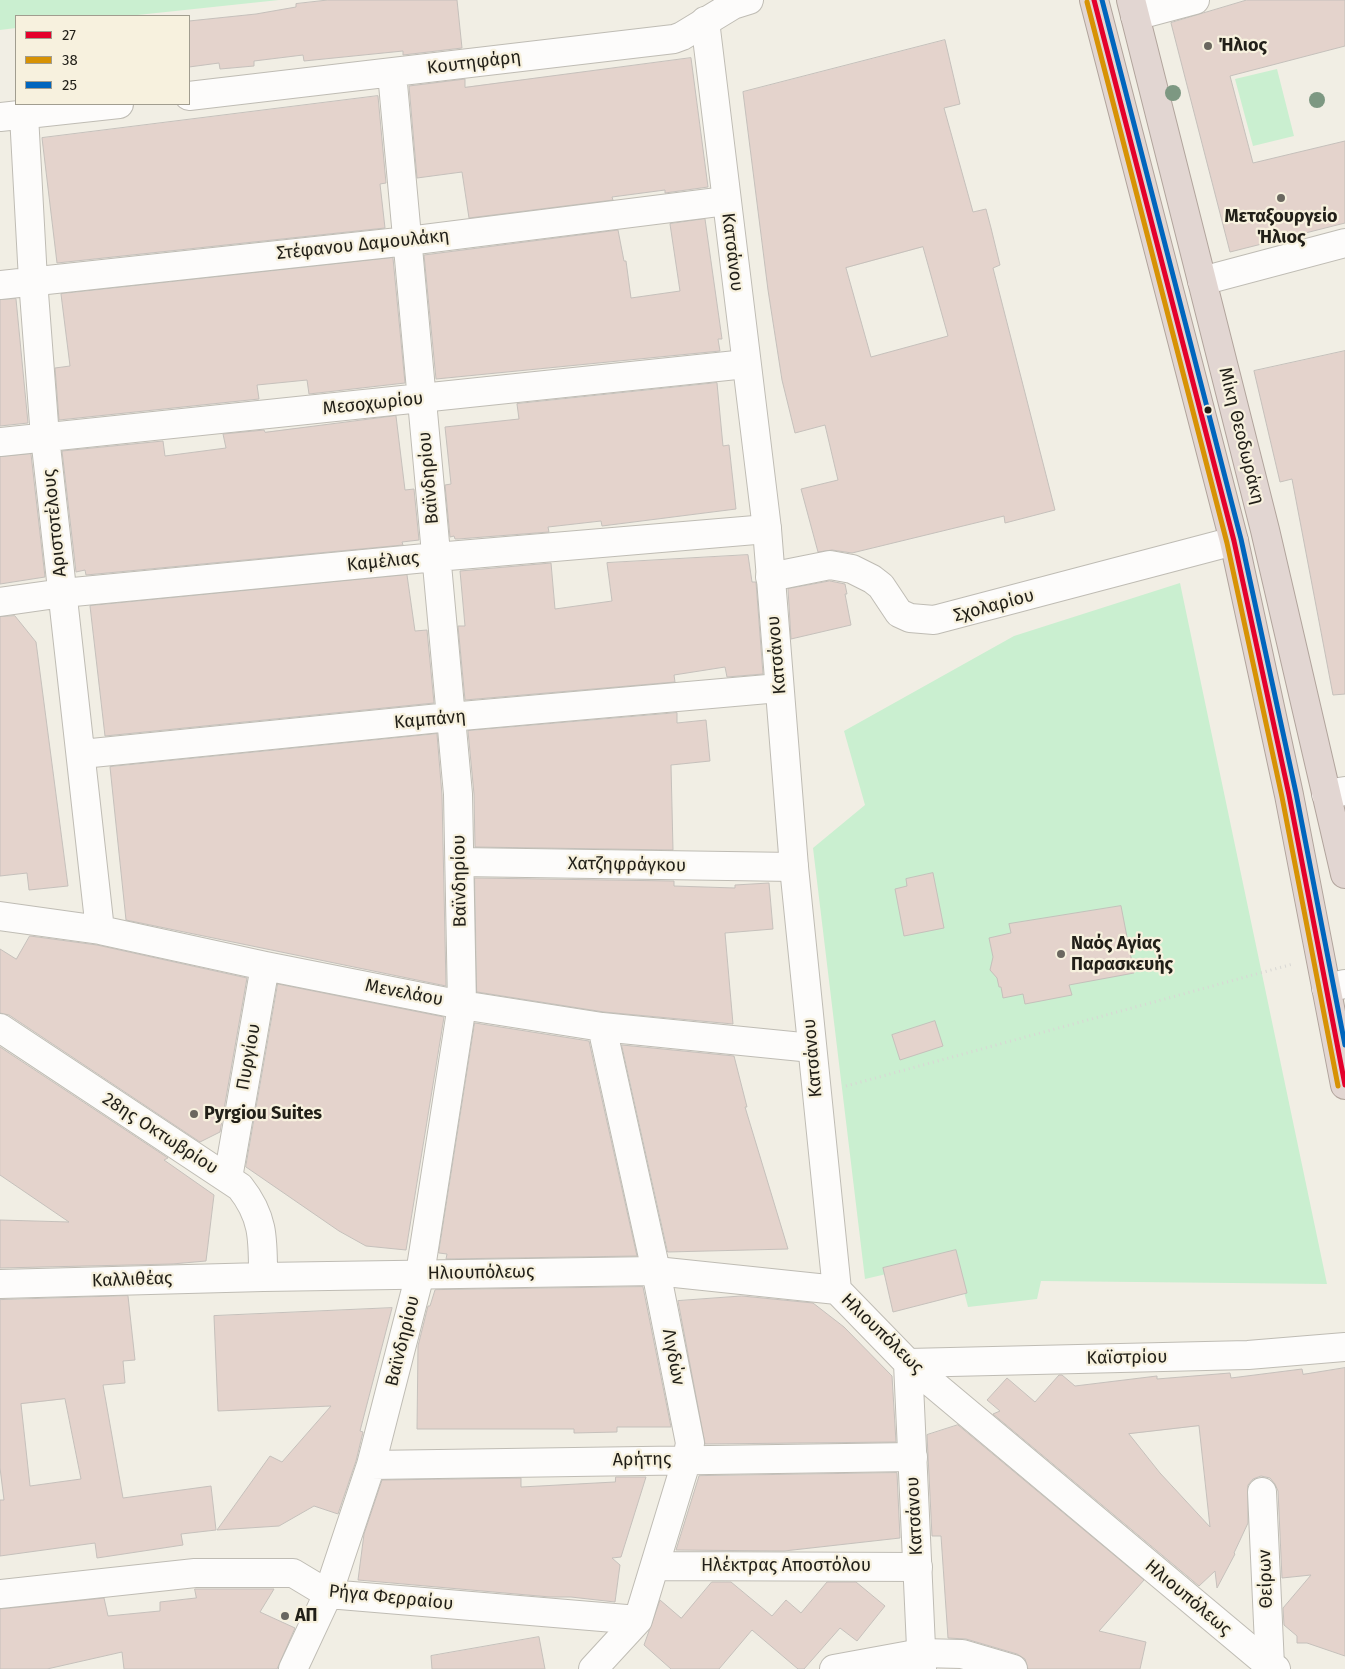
<!DOCTYPE html>
<html>
<head>
<meta charset="utf-8">
<style>
  body { margin:0 }
  #map { position:relative; width:1345px; height:1669px; overflow:hidden; background:#f1eee4; font-family:"Fira Sans",sans-serif }
  canvas { display:block }
  .legend { position:absolute; left:15px; top:15px; width:175px; height:90px; box-sizing:border-box; background:#f7f1de; border:1px solid #a19d8f; margin:0; padding:6px 9px; list-style:none; font-size:15px; color:#211f18 }
  .legend li { display:flex; align-items:center; gap:10px; height:25px }
  .legend b { width:25px; border:1px solid #a19d8f }
</style>
</head>
<body>
<div id="map">
<canvas width="1345" height="1669"></canvas>
<ul class="legend">
<li><b style="height:6px;background:#e4002b"></b>27</li>
<li><b style="height:6px;background:#d79204"></b>38</li>
<li><b style="height:6px;background:#0065bd"></b>25</li>
</ul>
</div>
<script>
const context = document.querySelector('canvas').getContext('2d');
context.lineJoin = 'round';
function fillPath(path, color) { context.fillStyle = color; context.fill(path, 'evenodd'); }
function strokePath(path, color, width, dash) { context.strokeStyle = color; context.lineWidth = width; context.lineCap = dash ? 'butt' : 'round'; context.setLineDash(dash || []); context.stroke(path); }
function write(font, color, halo, rows, align = 'center') {
  context.font = font + ' "Fira Sans",sans-serif'; context.lineWidth = 4.5; context.setLineDash([]); context.textBaseline = 'middle'; context.strokeStyle = halo; context.fillStyle = color; for (const [text, x, y, turn = 0] of rows) {
    context.save(); context.translate(x, y); context.rotate((+turn || 0) * Math.PI / 180); context.textAlign = isNaN(turn) ? turn : align; if (halo) context.strokeText(text, 0, 0); context.fillText(text, 0, 0); context.restore();
  }
}
fillPath(new Path2D(`
  M0,0H279L128,16H16V28L0,30Z
  M1277,69L1294,136L1253,146L1235,79Z
  M1180,583L1327,1284L1041,1281L1037,1299L968,1307L955,1258L865,1279L813,848L865,805L844,731L1014,636Z`), '#caefd0');
const building = new Path2D(`
  M328,0H457L462,48L403,55V51L304,61L303,55L254,61V66L220,69L219,63L189,67V21L256,14L296,7V4Z
  M1247,0H1345V46L1230,76L1253,163L1345,141V223L1230,252L1171,23Z
  M945,40L960,104L944,108L973,212L986,209L991,228L1000,265L993,268L1055,510L1005,523L1004,516L852,553L832,550L818,552L801,489L838,480L825,425L795,433L782,380L768,290L743,92ZM923,247L948,336L871,357L846,268Z
  M691,58L708,187L665,193V190L612,197L613,200L469,218L462,172L417,178L409,86L465,79V87Z
  M378,96L386,183L380,184L385,228L57,263L42,138Z
  M705,219L722,339H718L720,351L436,379L424,255L618,230L624,261H626L631,298L680,291L670,224Z
  M393,258L405,383L309,394L307,380L257,385L259,399L59,420L55,368L70,366L61,294Z
  M16,299L28,423L0,426V300Z
  M1345,351V694L1333,695L1292,479L1280,482L1254,371Z
  M717,383L723,446L729,445L736,509L602,526L601,521L548,527L549,532L458,539H455L454,536L450,537L445,485L451,484L445,427L519,419L517,404Z
  M396,416L405,490L414,489L419,540L402,542L403,545L86,575L85,570L76,572L62,451L163,441L165,456L226,448L223,434L264,430L265,432Z
  M31,454L45,577L0,584V457Z
  M748,555L752,582H756L763,674L727,677L725,667L674,675L675,682L465,700L458,626H465L460,571L551,563L555,609L612,601L607,563Z
  M407,575L415,631L427,630L434,703L105,736L90,606Z
  M830,581L845,584L847,594H845L851,625L791,639L788,589Z
  M15,616L36,642L68,886L29,890L27,873L0,876V617Z
  M677,713V723L706,720L710,761L671,765L673,850L475,847L474,794L468,731Z
  M437,734L442,795L446,986L126,920L110,767Z
  M933,873L944,928L904,936L895,889L907,886L906,879Z
  M475,878L674,881V886L735,888V885L769,883L773,929L725,933L733,1024L604,1012L477,992Z
  M1121,906L1134,973L1069,985L1072,995L1025,1004L1023,994L1003,998L1001,987H999L997,978L990,970L993,957L989,938L1011,933L1009,924Z
  M30,936L97,945L247,978L220,1132L200,1142L9,1015L0,1013V949L16,959Z
  M278,984L444,1017L406,1250L366,1246L339,1231L246,1167Z
  M935,1021L943,1046L900,1060L892,1035Z
  M475,1023L589,1041L637,1256L446,1259L447,1254L439,1253Z
  M622,1045L734,1056L747,1107H745L788,1249L668,1252Z
  M0,1047L168,1158L164,1160L214,1195L206,1261L172,1264L0,1268V1220L69,1222L0,1175Z
  M956,1250L967,1293L893,1312L883,1268Z
  M643,1287L671,1427H617V1432L574,1433V1429H417L418,1346L428,1306H430L435,1290Z
  M128,1296L135,1360L123,1361L125,1383L103,1385L123,1498L211,1486L216,1530L181,1534L183,1545L97,1558L95,1543L0,1556V1500H4L0,1468V1300ZM65,1399L81,1479L30,1486L21,1404Z
  M742,1296L813,1303L844,1327L892,1376L896,1442L705,1444L678,1301Z
  M392,1308L360,1431L363,1432L356,1461L338,1514L314,1506L279,1526L217,1530L270,1456L282,1462L331,1406L218,1411L214,1316Z
  M1345,1368V1656L1307,1643H1297V1636L1284,1625L1283,1608L1311,1575L1282,1578L1278,1491L1275,1484L1270,1478L1261,1476L1253,1479L1248,1485V1523L1234,1553L1235,1554L1217,1588L1215,1571L1199,1586L993,1414L1000,1411L987,1400L1007,1378L1035,1402L1059,1375H1062L1075,1386L1157,1376V1379L1230,1373L1231,1378L1302,1369L1303,1374ZM1199,1426L1210,1527L1160,1473L1129,1434Z
  M958,1425L1144,1580L1099,1631L1146,1642L1140,1669H1028L1025,1659L1017,1654L966,1639L948,1638L941,1536H932L927,1435Z
  M897,1473L900,1538L784,1551L676,1550L699,1476Z
  M616,1477H646L621,1557L612,1558L620,1565L615,1602L571,1597H550L358,1580L364,1534L382,1480L521,1478V1487L615,1482Z
  M712,1582H731L772,1616L786,1600L801,1613L827,1582H856L885,1606L857,1641L840,1628L804,1669H798L752,1630L719,1669H671L644,1645L660,1600L681,1618Z
  M195,1589H274L260,1612L295,1628L277,1669H124L122,1652L47,1669H0V1609L104,1598L108,1616L160,1611V1602L196,1598Z
  M539,1637L545,1669H432L431,1656Z`);
fillPath(building, '#e4d3cc');
strokePath(building, '#c5c0bb', 1);
const street = new Path2D(`
  M1135,16L1195,0
  M189,96L674,39L682,36L733,5L749,0
  M24,115L33,280L45,437L100,930
  M0,117L119,104
  M1202,281L1345,243
  M0,285L408,241L726,201
  M0,442L746,364
  M770,577L830,565L852,569L872,579L881,586L899,613L910,618L934,620L1234,541
  M0,602L63,593L436,557L767,529
  M82,754L450,717L779,688
  M1326,794L1345,791
  M460,862L794,867
  M0,916L100,930L265,966L462,1005L602,1027L812,1048
  M228,1178L265,966
  M908,1363L1248,1355L1345,1347
  M371,1465L913,1457
  M1262,1492L1270,1666
  M655,1566L918,1567
  M0,1594L195,1573H293L328,1594L638,1620
  M293,1669L328,1594L371,1465L420,1274L462,1005L458,794L392,73
  M593,1669L638,1620L687,1459L690,1443L656,1271L602,1027
  M834,1669L921,1653L962,1654L1013,1669`);
const secondary = new Path2D(`
  M705,21L767,529L794,867L837,1290
  M1326,988L1345,984
  M0,1028L240,1187C264,1217 263,1240 263,1277
  M0,1284L263,1277L656,1271L837,1290L908,1363L1270,1666L1276,1669
  M908,1363L922,1669`);
const highway = new Path2D(`
  M1094,0L1234,541L1289,795L1345,1085
  M1131,0L1265,530L1345,874`);
strokePath(street, '#bfbcb4', 30);
strokePath(secondary, '#bfbcb4', 30);
strokePath(highway, '#b1a49c', 30);
strokePath(new Path2D(`
  M846,1086L1293,964`), '#d8d7d4', 3, [1, 4]);
strokePath(street, '#fdfcfb', 28);
strokePath(secondary, '#fdfcfb', 28);
strokePath(highway, '#e2d6d2', 28);
strokePath(new Path2D(`
  M1094,0L1234,541L1289,795L1345,1085`), '#e4002b', 5);
strokePath(new Path2D(`
  M1087,2L1227,543L1282,797L1338,1086`), '#d79204', 5);
strokePath(new Path2D(`
  M1102,0L1241,539L1296,793L1345,1045`), '#0065bd', 5);
context.fillStyle = '#7d9882';
for (const [x, y] of [
  [1173,93],
  [1317,100]
]) { context.beginPath(); context.arc(x, y, 8, 0, 2 * Math.PI); context.fill(); }
for (const [x, y, r, color] of [
  [1208,46,5,"#6a675f"],
  [1281,198,5,"#6a675f"],
  [1208,410,4.5,"#211f18"],
  [1061,954,5,"#6a675f"],
  [194,1114,5,"#6a675f"],
  [285,1616,5,"#6a675f"]
]) { const dot = new Path2D(); dot.arc(x, y, r, 0, 2 * Math.PI); context.fillStyle = color; context.fill(dot); strokePath(dot, '#f7f1de', 2); }
write('bold 18px', '#211f18', '#f7f1de', [
  ["Ήλιος",1218,46],
  ["Μεταξουργείο",1281,217,"center"],
  ["Ήλιος",1281,238,"center"],
  ["Ναός Αγίας",1071,944],
  ["Παρασκευής",1071,965],
  ["Pyrgiou Suites",204,1114],
  ["ΑΠ",295,1616]
], 'left');
write('18px', '#211f18', '#f7f1de', [
  ["Κουτηφάρη",474,63,-7],
  ["Στέφανου Δαμουλάκη",363,245,-6],
  ["Κατσάνου",732,252,83],
  ["Μεσοχωρίου",373,404,-6],
  ["Μίκη Θεοδωράκη",1241,436,76],
  ["Βαϊνδηρίου",429,478,-95],
  ["Αριστοτέλους",55,523,-96],
  ["Καμέλιας",383,562,-6],
  ["Σχολαρίου",994,606,-15],
  ["Κατσάνου",777,655,-95],
  ["Καμπάνη",430,720,-5],
  ["Χατζηφράγκου",627,865,1],
  ["Βαϊνδηρίου",460,881,-91],
  ["Μενελάου",404,993,11],
  ["Πυργίου",249,1057,-80],
  ["Κατσάνου",813,1058,-95],
  ["28ης Οκτωβρίου",160,1134,33],
  ["Ηλιουπόλεως",481,1273,-1],
  ["Καλλιθέας",132,1280,-2],
  ["Ηλιουπόλεως",882,1334,44],
  ["Βαϊνδηρίου",403,1341,-76],
  ["Λιγδών",673,1357,79],
  ["Καϊστρίου",1127,1358,-1],
  ["Αρήτης",642,1460,-1],
  ["Κατσάνου",915,1516,-93],
  ["Ηλέκτρας Αποστόλου",786,1566],
  ["Θείρων",1266,1579,-92],
  ["Ρήγα Φερραίου",391,1598,6],
  ["Ηλιουπόλεως",1188,1598,40]
]);
</script>
</body>
</html>
